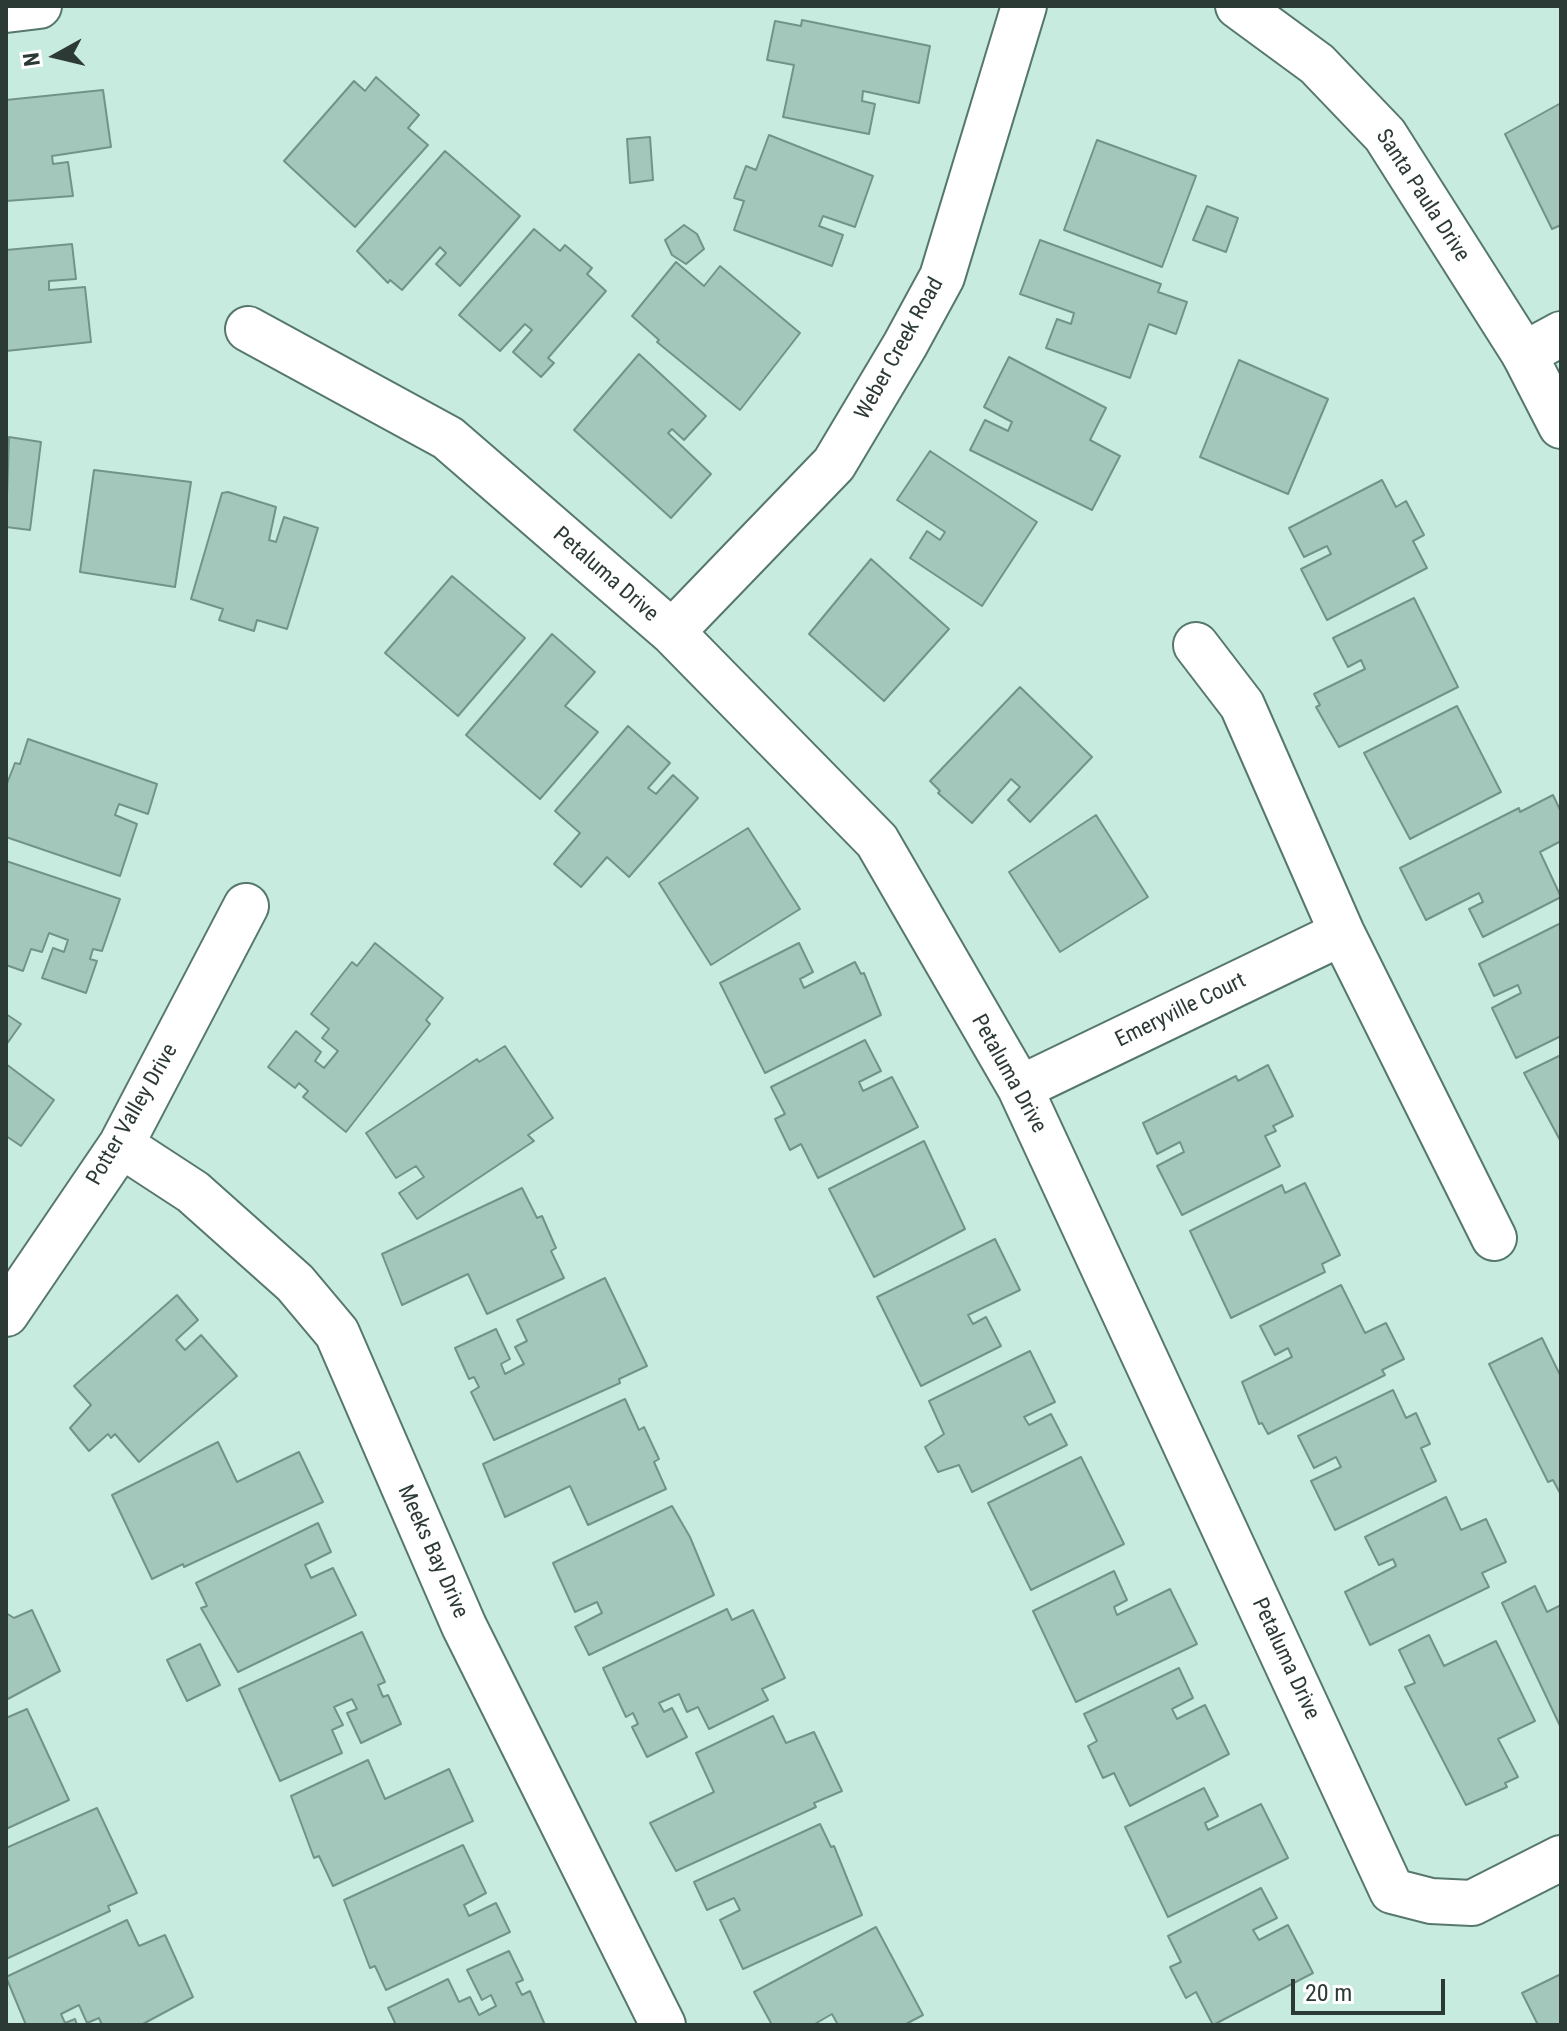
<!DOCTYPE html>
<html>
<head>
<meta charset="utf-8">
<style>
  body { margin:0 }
  #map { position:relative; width:1567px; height:2031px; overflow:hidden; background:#c8ebe0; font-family:"Roboto Condensed",sans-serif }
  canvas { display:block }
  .frame { position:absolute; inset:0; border:8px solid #2c3a36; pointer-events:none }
  .north { position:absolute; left:16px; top:16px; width:80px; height:80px; -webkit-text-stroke:6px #fff; paint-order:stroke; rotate:262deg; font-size:22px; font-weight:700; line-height:32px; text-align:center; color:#2c3a36 }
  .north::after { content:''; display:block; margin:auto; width:28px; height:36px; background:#2c3a36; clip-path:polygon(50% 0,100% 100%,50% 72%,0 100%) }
  .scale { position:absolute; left:1291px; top:1979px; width:154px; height:36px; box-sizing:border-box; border:4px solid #2c3a36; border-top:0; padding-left:10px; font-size:24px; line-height:28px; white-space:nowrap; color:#2c3a36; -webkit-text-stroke:6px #fff; paint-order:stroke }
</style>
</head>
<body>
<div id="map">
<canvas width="1567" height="2031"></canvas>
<div class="frame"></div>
<div class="north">N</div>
<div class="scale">20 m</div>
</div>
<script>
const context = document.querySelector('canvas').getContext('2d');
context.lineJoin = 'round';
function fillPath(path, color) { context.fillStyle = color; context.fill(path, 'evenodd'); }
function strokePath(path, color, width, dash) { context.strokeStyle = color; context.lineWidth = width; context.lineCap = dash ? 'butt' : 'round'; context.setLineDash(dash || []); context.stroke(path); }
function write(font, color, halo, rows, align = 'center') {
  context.font = font + ' "Roboto Condensed",sans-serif'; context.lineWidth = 8; context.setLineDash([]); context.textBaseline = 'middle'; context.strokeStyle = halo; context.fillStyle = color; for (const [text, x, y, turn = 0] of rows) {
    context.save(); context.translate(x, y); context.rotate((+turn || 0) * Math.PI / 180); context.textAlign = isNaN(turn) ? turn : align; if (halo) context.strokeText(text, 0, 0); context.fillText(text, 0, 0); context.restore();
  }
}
const building = new Path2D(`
  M802,20L930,46L919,103L863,91L862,101L875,104L869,134L783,117L794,65L767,60L775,21L801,26Z
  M376,77L419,115L408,128L428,145L355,227L284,161L354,81L365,91Z
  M103,90L111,147L52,156L53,164L68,162L73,196L6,201V100Z
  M1561,103V225L1552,229L1505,134Z
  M769,135L873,176L855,227L823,216L819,226L843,235L832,266L734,230L744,201L734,198L746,166L756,170Z
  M650,137L653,180L630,183L627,139Z
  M1097,140L1196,176L1162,267L1064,230Z
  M445,151L520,216L460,286L436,264L446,253L440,247L402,290L390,280L388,283L357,251Z
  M1207,206L1238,218L1226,252L1193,240Z
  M684,225L697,234L704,249L686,264L672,255L665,240Z
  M534,229L560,251L565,245L592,268L587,274L606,291L548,358L554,363L541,377L513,352L532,330L525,324L500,351L459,315Z
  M1040,240L1161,284L1158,292L1187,302L1176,334L1149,324L1130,378L1046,348L1057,319L1071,324L1074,313L1020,294Z
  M72,244L76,279L49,281V290L85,287L91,342L6,351V250Z
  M676,262L704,286L720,266L800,333L740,410L657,342L659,340L632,316Z
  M639,354L706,416L684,440L672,429L668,433L711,474L671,518L574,430Z
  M1009,357L1106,408L1090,440L1120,456L1092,510L970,450L985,420L1008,431L1012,422L984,407Z
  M1239,360L1328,399L1288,494L1200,457Z
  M9,437L41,442L30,530L6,527Z
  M930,451L1037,522L982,606L910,558L927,531L940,540L945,532L897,500Z
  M94,470L191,482L175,587L80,572Z
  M1382,480L1396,507L1406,501L1424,535L1413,541L1427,568L1327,620L1301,569L1331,554L1327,546L1304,557L1289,528Z
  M228,492L276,507L269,540L276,542L284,517L318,528L287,629L257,620L254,631L219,620L223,609L191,599L222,493Z
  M871,559L949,629L884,701L809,634Z
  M452,576L525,638L458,716L385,653Z
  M1414,598L1458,687L1339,747L1316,707L1320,705L1314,694L1365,669L1361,660L1348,667L1333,638Z
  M552,634L595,672L565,706L598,732L540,799L466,735Z
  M1020,687L1092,757L1030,822L1008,800L1020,787L1011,779L972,823L938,793L940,791L930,781Z
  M1457,706L1501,792L1410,839L1364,753Z
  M628,726L670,763L648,788L656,794L673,775L698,798L629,877L607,857L581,887L554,864L580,833L555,811Z
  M28,739L157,784L148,814L119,804L115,815L137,824L120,876L6,837V786L15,763L20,764Z
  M1553,795L1561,812V841L1540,852L1561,897L1483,937L1469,909L1483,902L1479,893L1426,920L1400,868L1519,808L1520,812Z
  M1096,815L1148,897L1060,952L1009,872Z
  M748,828L800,909L711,965L659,883Z
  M6,861L120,899L102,951L93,949L90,959L97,961L86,993L42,978L53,948L64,952L68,940L49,933L42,952L31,949L23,971L6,965Z
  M1561,923V1036L1516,1058L1492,1008L1521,993L1518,985L1494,996L1479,964Z
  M375,943L443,998L426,1020L430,1024L346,1132L303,1097L308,1091L299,1083L295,1088L268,1067L296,1031L321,1052L315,1061L324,1068L338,1051L322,1038L329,1029L311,1014L352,962L357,966Z
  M799,943L813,972L800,979L804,988L855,962L861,974L864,973L881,1015L765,1073L720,983Z
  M6,1014L21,1024L6,1045Z
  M865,1040L881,1071L859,1082L863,1091L892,1077L918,1127L818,1178L801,1144L790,1150L775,1119L785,1114L771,1087Z
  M505,1046L553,1118L528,1135L534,1141L417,1219L399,1193L424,1177L416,1166L396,1178L366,1133L477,1059L479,1062Z
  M1561,1055V1142L1524,1073Z
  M6,1064L54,1100L21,1146L6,1136Z
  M1268,1065L1293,1116L1273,1126L1276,1131L1265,1136L1280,1166L1182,1215L1157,1166L1184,1152L1180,1142L1157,1154L1143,1123L1236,1076L1238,1081Z
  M924,1141L965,1229L874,1277L829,1189Z
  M1305,1183L1340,1255L1322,1264L1325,1272L1231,1318L1190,1231L1282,1185L1285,1193Z
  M522,1188L537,1218L542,1216L556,1248L551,1251L564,1278L487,1314L468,1274L402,1305L382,1254Z
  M995,1239L1020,1290L968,1315L973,1324L986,1317L1001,1346L921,1386L877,1297Z
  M605,1278L647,1366L619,1379L620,1383L494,1440L471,1392L479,1387L474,1377L469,1379L455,1348L496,1329L510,1359L501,1364L505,1374L524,1364L515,1347L527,1341L517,1320Z
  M1341,1285L1365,1333L1386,1323L1404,1359L1382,1370L1385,1375L1268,1434L1262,1423L1259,1424L1242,1382L1292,1357L1288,1348L1275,1355L1260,1326Z
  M177,1295L198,1320L176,1340L185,1350L201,1335L237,1376L139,1462L115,1434L111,1438L108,1434L89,1451L70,1428L91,1405L74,1386Z
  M1542,1338L1561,1377V1495L1553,1480L1548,1482L1489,1364Z
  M1030,1351L1055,1402L1024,1417L1029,1425L1051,1414L1067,1445L972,1492L959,1465L938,1472L925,1447L944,1434L929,1401Z
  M1393,1390L1406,1418L1416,1413L1430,1444L1421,1448L1436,1481L1335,1530L1311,1481L1341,1467L1336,1457L1314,1468L1298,1436Z
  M625,1399L639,1430L644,1427L659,1459L654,1462L666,1489L588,1525L570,1486L505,1517L483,1464Z
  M218,1442L237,1482L299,1452L323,1502L184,1567L183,1564L152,1579L112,1495Z
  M1081,1457L1124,1544L1031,1590L988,1503Z
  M1446,1497L1461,1530L1486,1519L1506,1562L1482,1573L1489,1587L1370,1645L1345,1592L1396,1566L1393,1559L1379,1565L1365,1537Z
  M672,1506L690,1537L714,1595L589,1655L575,1627L602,1613L597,1602L575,1612L553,1563Z
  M318,1523L331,1552L305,1565L311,1578L333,1568L356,1615L238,1672L201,1608L207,1606L196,1583Z
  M1114,1571L1127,1600L1114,1607L1117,1615L1170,1589L1197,1644L1076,1702L1033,1611Z
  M1535,1586L1547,1612L1561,1605V1728L1502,1603Z
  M727,1609L732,1620L753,1610L785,1678L762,1689L768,1700L709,1729L698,1707L687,1712L679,1694L659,1703L664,1712L672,1708L687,1737L647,1757L632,1727L638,1724L633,1713L626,1717L603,1668Z
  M32,1610L60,1671L6,1700V1613L14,1618Z
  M362,1632L385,1682L378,1685L383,1697L388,1695L401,1724L361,1743L347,1713L357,1709L352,1699L334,1707L343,1725L332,1730L342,1753L280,1781L239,1689Z
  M1429,1635L1444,1666L1496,1641L1535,1721L1498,1739L1518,1777L1505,1783L1507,1787L1466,1805L1405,1687L1415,1683L1399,1650Z
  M200,1644L220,1685L187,1701L167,1660Z
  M1179,1668L1193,1698L1172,1709L1177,1719L1205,1705L1229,1754L1130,1806L1114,1773L1103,1778L1088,1746L1097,1741L1084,1714Z
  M27,1709L69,1800L6,1829V1718Z
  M773,1716L786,1743L814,1732L842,1791L814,1803L816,1807L676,1871L650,1823L714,1792L696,1753Z
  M368,1760L385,1799L449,1769L473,1821L333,1886L319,1856L314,1858L291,1796Z
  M1204,1788L1218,1816L1205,1823L1208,1830L1261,1804L1288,1858L1168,1917L1125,1827Z
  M97,1808L137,1893L108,1906L110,1911L6,1959V1848Z
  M820,1824L831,1847L834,1846L862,1915L743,1969L720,1920L740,1910L734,1898L707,1910L694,1882Z
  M463,1845L486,1893L464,1905L469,1916L496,1903L510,1932L386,1990L375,1966L370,1968L344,1900Z
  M1261,1888L1277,1918L1253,1930L1259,1940L1288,1925L1313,1973L1213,2025L1196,1992L1186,1998L1170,1967L1181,1962L1168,1936Z
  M127,1920L139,1946L165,1935L193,1997L141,2025H102L99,2018L87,2023L79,2005L61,2014L65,2023L75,2019L77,2025H26L6,1977Z
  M876,1927L923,2015L904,2025H838L832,2014L813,2025H772L754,1992Z
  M509,1951L523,1980L516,1983L522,1995L530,1991L545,2025H396L388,2008L448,1979L459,2002L470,1997L479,2015L496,2006L491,1995L482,2000L467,1970Z
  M1561,1974V2025H1538L1522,1993Z`);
fillPath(building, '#a4c7bc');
strokePath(building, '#729389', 2);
const minor = new Path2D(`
  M248,329L448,438L672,632L877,841L1020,1088L1392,1891L1431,1901L1472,1903L1561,1858
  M1524,354L1561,334
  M672,632L834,464L905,345L942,277L1024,6
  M1196,645L1242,705L1342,933L1494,1238
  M1020,1088L1342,933
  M121,1145L193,1192L295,1283L337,1333L464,1626L663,2025
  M6,1314L121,1145L246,906`);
const tertiary = new Path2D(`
  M1238,6L1317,64L1385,135L1524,354L1561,426
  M6,10L39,6`);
strokePath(minor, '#56776d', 48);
strokePath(tertiary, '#56776d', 48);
strokePath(minor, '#fff', 44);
strokePath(tertiary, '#fff', 44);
write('22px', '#2c3a36', '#fff', [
  ["Santa Paula Drive",1422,196,57],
  ["Weber Creek Road",900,349,-61],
  ["Petaluma Drive",605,575,41],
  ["Emeryville Court",1181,1011,-26],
  ["Petaluma Drive",1008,1074,61],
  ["Potter Valley Drive",133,1115,-60],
  ["Meeks Bay Drive",432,1552,66],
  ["Petaluma Drive",1285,1659,65]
]);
</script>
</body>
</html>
